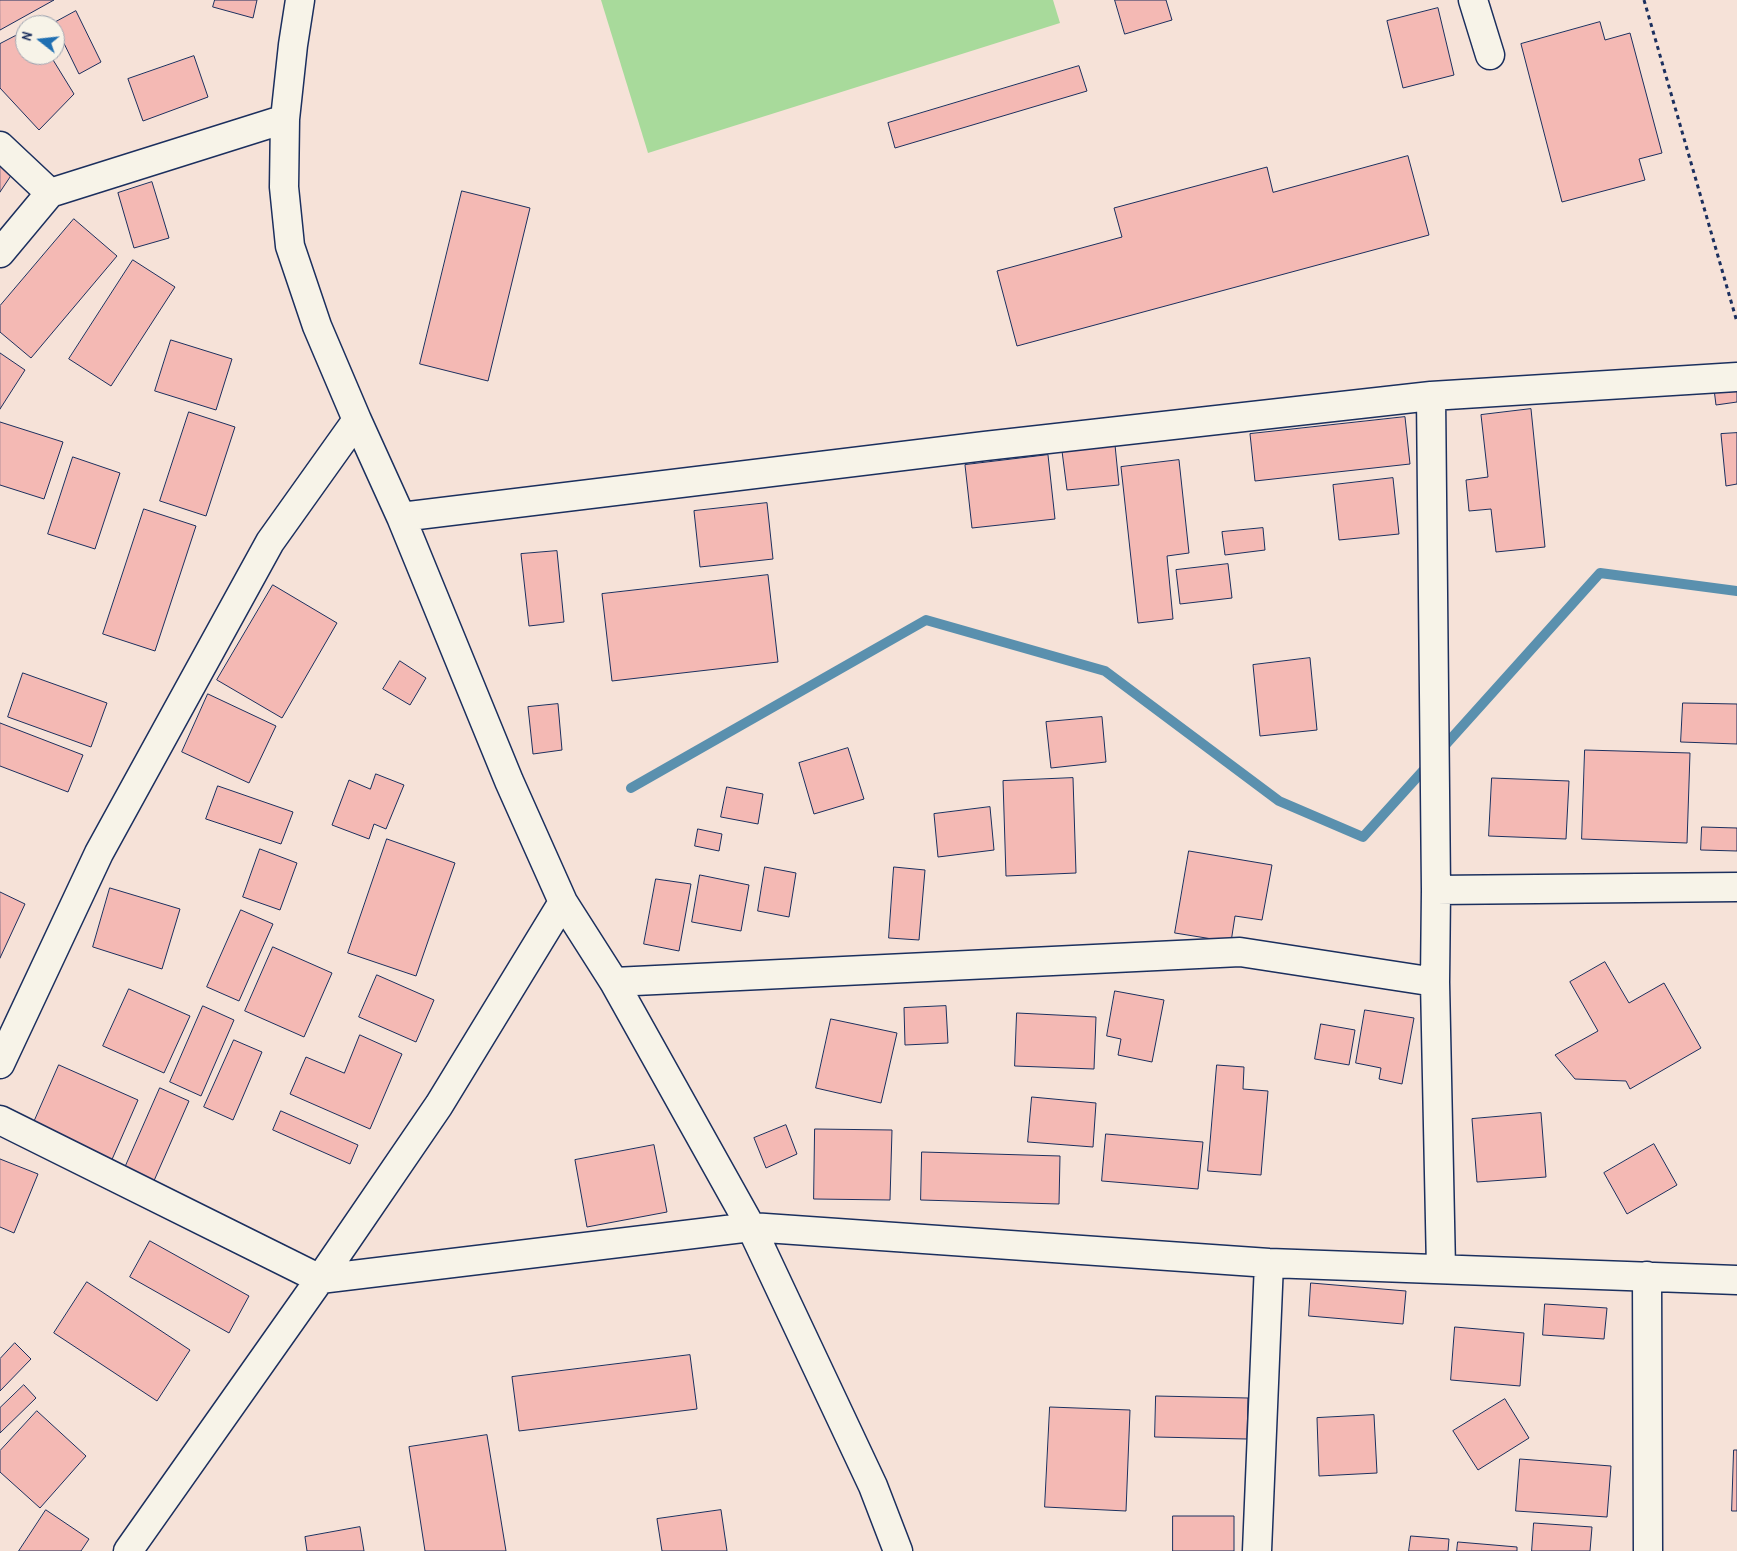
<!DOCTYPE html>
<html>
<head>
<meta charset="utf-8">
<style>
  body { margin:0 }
  #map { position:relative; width:1737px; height:1551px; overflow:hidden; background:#f6e2d8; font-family:"Patrick Hand",sans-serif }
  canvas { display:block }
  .north { position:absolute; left:15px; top:15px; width:50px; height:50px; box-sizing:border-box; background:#f7f3e8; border:1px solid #9fa5b1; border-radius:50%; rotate:286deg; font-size:14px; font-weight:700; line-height:20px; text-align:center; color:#1b2f5e }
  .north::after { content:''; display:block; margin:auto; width:18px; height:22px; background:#1f6fb2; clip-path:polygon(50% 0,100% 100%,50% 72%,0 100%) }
</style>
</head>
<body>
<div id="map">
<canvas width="1737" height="1551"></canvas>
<div class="north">N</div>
</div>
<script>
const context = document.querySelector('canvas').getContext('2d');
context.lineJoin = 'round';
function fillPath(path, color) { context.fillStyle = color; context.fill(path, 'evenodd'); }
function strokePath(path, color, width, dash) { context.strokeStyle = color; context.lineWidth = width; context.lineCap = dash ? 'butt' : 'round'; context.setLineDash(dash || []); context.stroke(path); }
fillPath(new Path2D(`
  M601,0H1053L1060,23L648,153Z`), '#a8da9b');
strokePath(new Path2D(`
  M1439,752L1600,573L1737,591
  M631,788L926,620L1105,671L1279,801L1363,837L1430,763`), '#5a90ae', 10);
const building = new Path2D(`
  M0,0H54L0,30Z
  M215,0H257L253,18L213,7Z
  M1115,0H1166L1172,20L1125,34Z
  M1438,8L1454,75L1403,88L1387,21Z
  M76,11L101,62L79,74L54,23Z
  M1600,22L1605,40L1630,33L1662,153L1639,159L1645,180L1562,202L1521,44Z
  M25,31V55H50L74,94L39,130L0,88V44Z
  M194,56L208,97L143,121L128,79Z
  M1079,66L1087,91L895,148L888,123Z
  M1408,156L1429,235L1017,346L997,271L1122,237L1114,208L1267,167L1273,192Z
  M0,157L16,168L0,192Z
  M152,182L169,238L134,248L118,193Z
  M462,191L530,208L488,381L420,364Z
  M74,219L117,256L31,358L0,332V306Z
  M133,260L175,287L111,386L69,359Z
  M171,340L232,359L216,410L155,391Z
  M0,353L25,370L0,409Z
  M1737,386V402L1716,405L1714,389Z
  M1531,409L1545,547L1496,552L1491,509L1469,511L1466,480L1488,477L1481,415Z
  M189,412L235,427L206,516L160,501Z
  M1405,417L1410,464L1255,481L1250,434Z
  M0,422L63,442L44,499L0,485Z
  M1737,433V484L1726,486L1721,434Z
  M1115,445L1119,485L1067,490L1062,451Z
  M1048,455L1055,519L972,528L965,465Z
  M73,457L120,473L95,549L48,534Z
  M1179,460L1189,553L1167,556L1173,619L1138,623L1121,467Z
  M1393,478L1399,534L1339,540L1333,485Z
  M767,503L773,559L700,567L694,511Z
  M144,509L196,526L155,651L103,634Z
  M1263,528L1265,550L1225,555L1222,532Z
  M557,551L564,622L529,626L521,554Z
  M1228,564L1232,598L1180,604L1176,570Z
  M768,575L778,662L612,681L602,594Z
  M273,585L337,623L282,718L217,680Z
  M1310,658L1317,730L1260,736L1253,665Z
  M400,661L426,678L410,705L383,689Z
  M23,673L107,703L91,747L8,717Z
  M208,694L276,726L249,783L182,752Z
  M1683,703L1737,704V744L1681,742Z
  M558,704L562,750L533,754L528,707Z
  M1102,717L1106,762L1051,768L1046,722Z
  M0,723L83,755L68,792L0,766Z
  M848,748L864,799L814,814L799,763Z
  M1585,750L1690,753L1687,843L1582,839Z
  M376,774L404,785L386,829L374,824L369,839L332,825L349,780L370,789Z
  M1073,778L1076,873L1006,876L1003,781Z
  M1492,778L1569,781L1566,839L1489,836Z
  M218,786L293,812L281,844L206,819Z
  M727,787L763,794L758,824L721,817Z
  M990,807L994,850L938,857L934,814Z
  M1702,827L1737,828V851L1701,850Z
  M698,829L722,834L719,851L695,846Z
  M387,839L455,863L416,976L348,953Z
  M260,849L297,863L280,910L243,897Z
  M1189,851L1272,865L1262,920L1235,916L1231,942L1175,933Z
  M765,867L796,873L789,917L758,911Z
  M894,867L925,870L919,940L889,938Z
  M700,875L749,885L741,931L692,922Z
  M656,879L691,884L679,951L644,944Z
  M110,888L180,909L162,969L93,947Z
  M0,892L25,904L0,958Z
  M241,910L273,924L239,1001L207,987Z
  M273,947L332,973L304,1037L245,1011Z
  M1605,962L1629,1003L1664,983L1701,1048L1630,1089L1626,1081L1575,1079L1555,1055L1598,1031L1570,982Z
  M377,975L434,1000L416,1042L359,1017Z
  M129,989L190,1016L164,1073L103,1046Z
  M1115,991L1164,1000L1152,1062L1118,1055L1121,1039L1107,1036Z
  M203,1006L234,1020L201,1096L170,1082Z
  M946,1006L948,1043L905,1045L904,1008Z
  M1365,1010L1414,1018L1402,1084L1379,1079L1381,1068L1356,1063Z
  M1017,1013L1096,1017L1094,1069L1015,1066Z
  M831,1019L897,1033L881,1103L816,1088Z
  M1321,1024L1355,1030L1349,1065L1315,1059Z
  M360,1035L402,1054L370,1129L290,1094L306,1057L344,1073Z
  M234,1040L262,1052L233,1120L204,1107Z
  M59,1065L138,1100L110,1164L31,1129Z
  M1217,1065L1244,1067L1243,1089L1268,1091L1261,1175L1208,1171Z
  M160,1088L189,1101L153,1183L124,1170Z
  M1032,1097L1096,1103L1093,1147L1028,1142Z
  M281,1111L358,1145L350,1164L273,1130Z
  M1541,1113L1546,1177L1477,1182L1472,1119Z
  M786,1125L797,1154L766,1168L754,1138Z
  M815,1129L892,1130L890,1200L814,1199Z
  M1106,1134L1203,1142L1198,1189L1102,1181Z
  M1654,1144L1677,1185L1627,1214L1604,1173Z
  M654,1145L667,1212L587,1227L575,1160Z
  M922,1152L1060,1156L1059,1204L921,1200Z
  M0,1159L38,1174L14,1233L0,1227Z
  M150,1241L249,1296L229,1333L130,1277Z
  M87,1282L190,1350L157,1401L54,1333Z
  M1311,1283L1406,1291L1403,1324L1309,1316Z
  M1545,1304L1607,1308L1604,1339L1543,1335Z
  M1455,1327L1524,1333L1520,1386L1451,1380Z
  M15,1343L31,1359L0,1391V1359Z
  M690,1355L697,1409L519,1431L512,1377Z
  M24,1385L36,1398L0,1433V1408Z
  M1156,1396L1248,1398L1247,1439L1155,1437Z
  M1505,1399L1529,1438L1478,1470L1453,1431Z
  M1050,1407L1130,1410L1126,1511L1045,1507Z
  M37,1411L86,1456L40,1508L0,1472V1451Z
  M1374,1415L1377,1473L1319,1476L1317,1418Z
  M487,1435L506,1551H425L409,1447Z
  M1734,1450H1737V1511H1732Z
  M1520,1459L1611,1466L1607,1517L1516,1511Z
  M46,1510L89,1539L81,1551H19Z
  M721,1510L727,1551H662L657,1519Z
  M1173,1516H1234V1551H1173Z
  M1534,1523L1592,1527L1590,1551H1532Z
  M360,1527L364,1551H307L305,1537Z
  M1411,1536L1449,1539L1448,1551H1409Z
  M1458,1542L1517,1547V1551H1457Z`);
fillPath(building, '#f4b9b4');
strokePath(building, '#1b2f5e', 1);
const minor = new Path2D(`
  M300,0L293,45L285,119L284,187L290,246L317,326L357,420L401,517L509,781L563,902L614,982L751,1227L873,1486L898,1551
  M1473,0L1490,55
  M0,146L50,193
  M0,253L50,193L285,119
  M1431,396L1436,890L1435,982L1441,1269
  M401,517L985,446L1431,396L1737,377
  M1436,890L1737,887
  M614,982L1240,952L1435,982
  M0,1064L99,853L270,542L357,420
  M0,1120L320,1279L751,1227L1269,1263L1737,1280
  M1647,1276L1648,1551
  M128,1551L320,1279L439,1105L563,902
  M1257,1551L1269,1263`);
strokePath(minor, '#1b2f5e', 31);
strokePath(new Path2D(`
  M1644,0L1737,322`), '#1b2f5e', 3, [4, 4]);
strokePath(minor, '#f7f3e8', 28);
</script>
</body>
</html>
